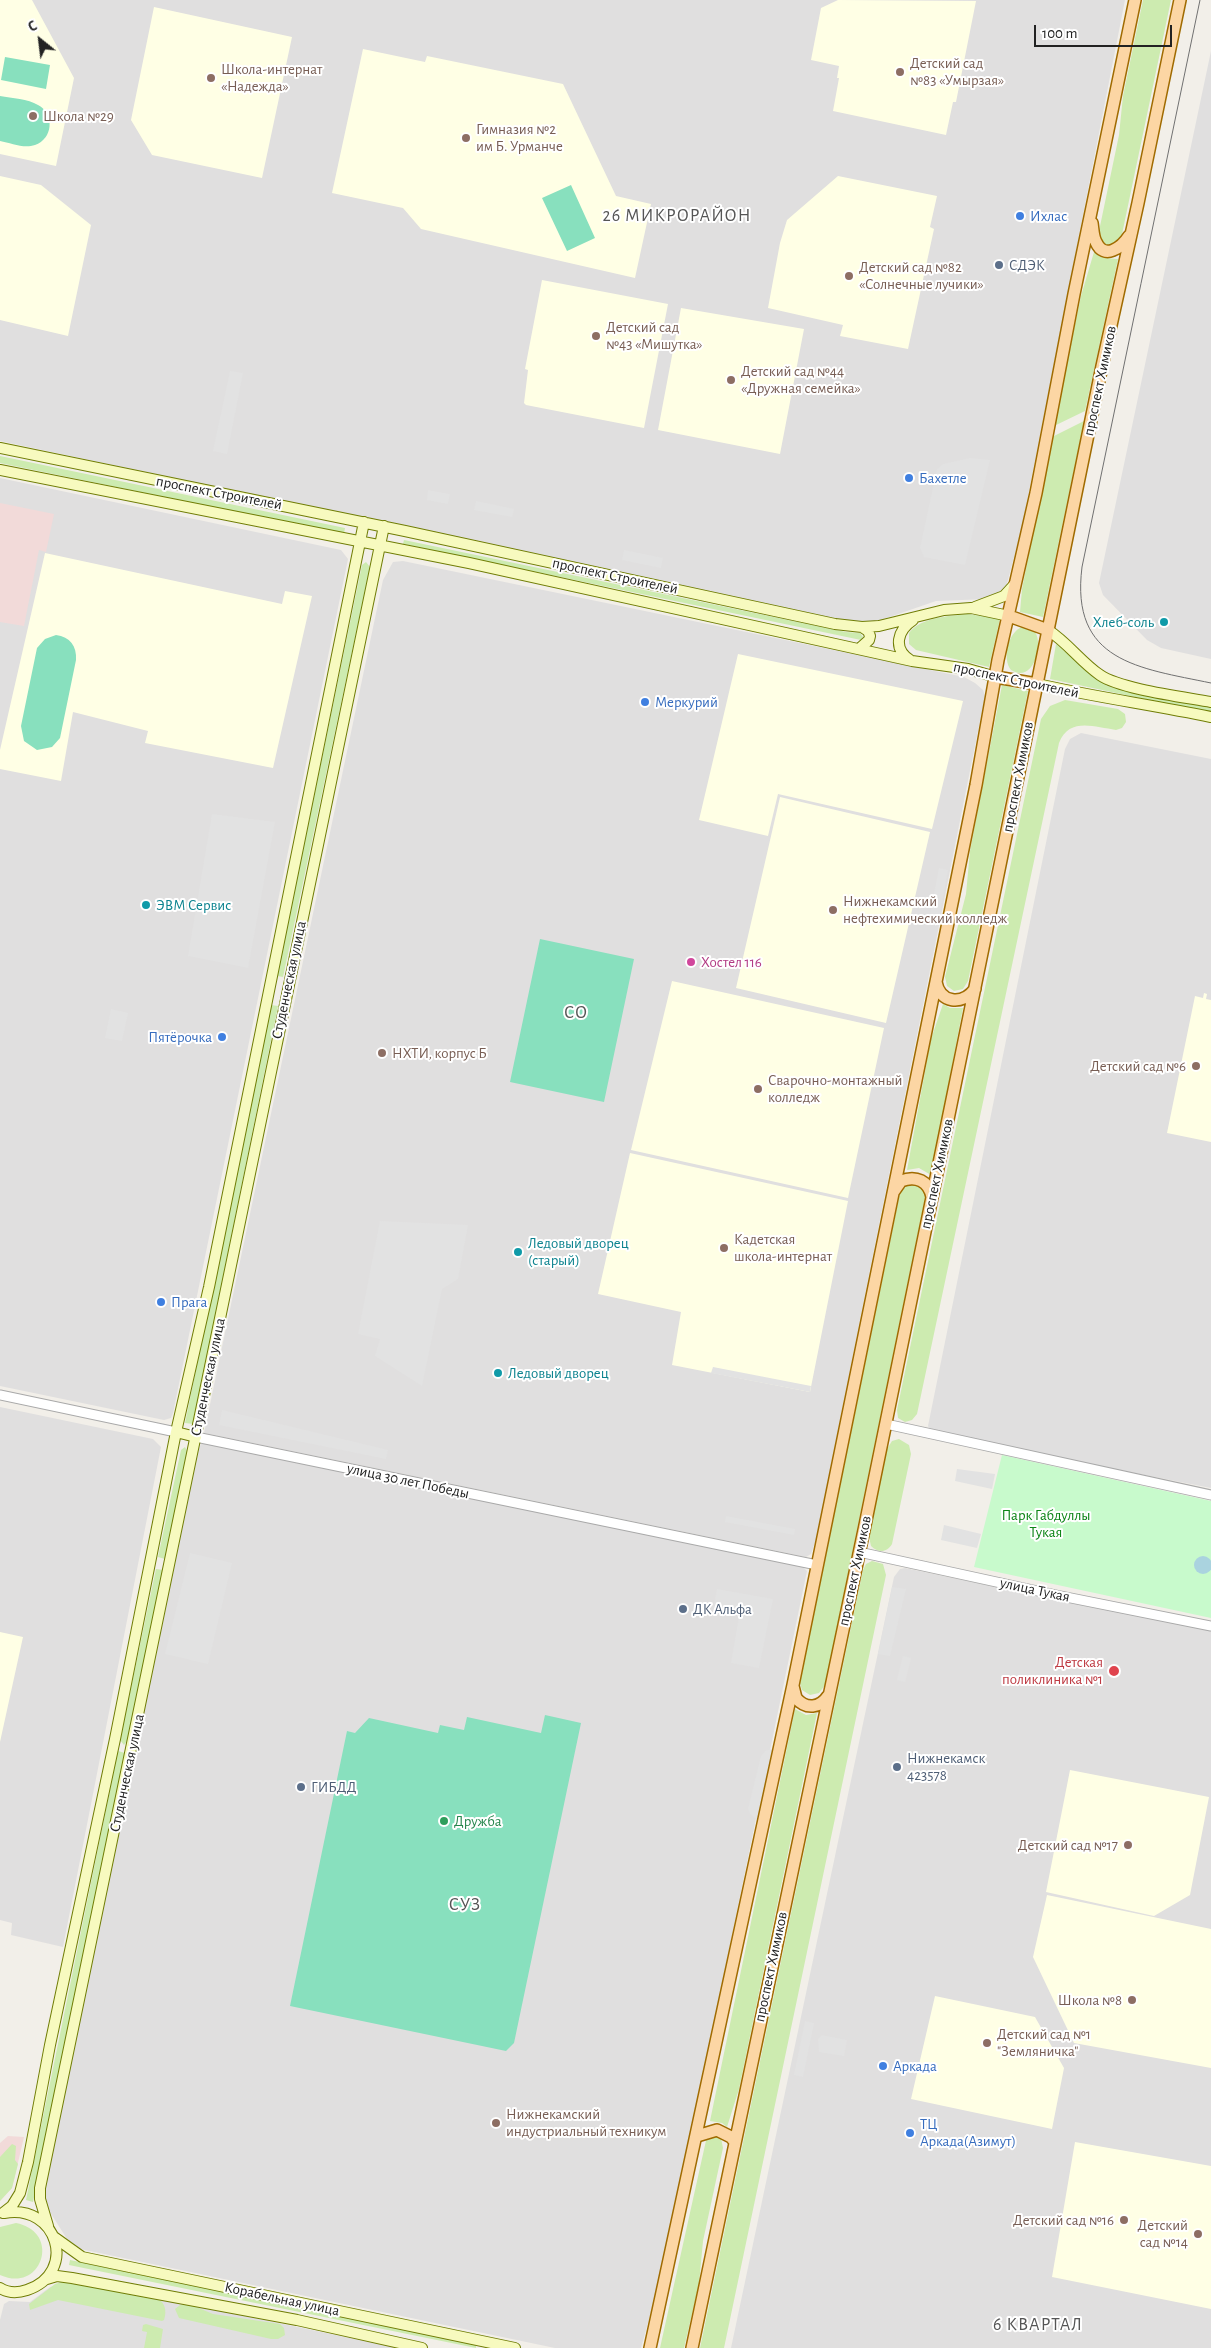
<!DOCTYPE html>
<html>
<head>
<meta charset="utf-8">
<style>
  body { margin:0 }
  #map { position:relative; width:1211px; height:2348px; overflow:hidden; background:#f2efe9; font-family:"Alegreya Sans",sans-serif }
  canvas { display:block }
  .north { position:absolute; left:15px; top:15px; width:50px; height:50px; -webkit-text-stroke:4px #fff; paint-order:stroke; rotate:331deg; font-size:14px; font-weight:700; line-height:20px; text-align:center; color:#222 }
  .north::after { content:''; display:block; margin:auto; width:18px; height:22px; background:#222; clip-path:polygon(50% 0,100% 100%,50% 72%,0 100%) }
  .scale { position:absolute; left:1034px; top:25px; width:138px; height:22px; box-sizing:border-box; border:2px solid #222; border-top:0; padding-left:6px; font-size:15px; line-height:18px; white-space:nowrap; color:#222; -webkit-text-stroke:4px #fff; paint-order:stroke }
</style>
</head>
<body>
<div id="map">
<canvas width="1211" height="2348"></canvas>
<div class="north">С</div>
<div class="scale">100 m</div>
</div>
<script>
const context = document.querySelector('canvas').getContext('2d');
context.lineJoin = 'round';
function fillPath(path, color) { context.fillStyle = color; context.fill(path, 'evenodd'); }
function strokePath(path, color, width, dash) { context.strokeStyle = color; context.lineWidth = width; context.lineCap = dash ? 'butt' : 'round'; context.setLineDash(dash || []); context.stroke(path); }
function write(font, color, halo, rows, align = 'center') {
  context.font = font + ' "Alegreya Sans",sans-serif'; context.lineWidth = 4; context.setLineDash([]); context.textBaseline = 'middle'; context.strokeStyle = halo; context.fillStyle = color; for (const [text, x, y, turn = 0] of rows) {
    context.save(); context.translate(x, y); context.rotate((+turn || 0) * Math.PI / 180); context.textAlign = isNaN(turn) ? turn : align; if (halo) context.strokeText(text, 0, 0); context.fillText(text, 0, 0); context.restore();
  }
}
fillPath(new Path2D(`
  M0,0H1125L1022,527L1005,591L988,599L936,601L878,621L851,622L0,441Z
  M1211,51V659L1161,648L1147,640L1103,595L1099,583Z
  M0,478L341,550L348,559L173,1413L171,1418L164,1420L0,1386Z
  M403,561L964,677L975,683L983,690L985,696L816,1539L811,1554L806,1557L204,1433L383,580L393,562Z
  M1081,733L1211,759V1488L935,1434L931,1432L928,1426L1065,749L1070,739Z
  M0,1407L153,1439L161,1447L63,1947L11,1935L12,1923L0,1920Z
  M207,1443L802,1566L807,1571L664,2265L641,2348H555L80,2249L67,2239L48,2209L44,2193L199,1448L201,1444Z
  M905,1568L1211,1631V2348H731L894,1577L900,1569Z
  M72,2280L398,2348H0V2320L4,2304L9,2301L30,2302L50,2287Z`), '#e0dfdf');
fillPath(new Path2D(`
  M0,503L54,514L46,552L39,550L24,626L0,622Z
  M8,2136L24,2137L12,2188L0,2201V2143Z`), '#f2dad9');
fillPath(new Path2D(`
  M0,0H32L74,78L56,166L0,154Z
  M838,0L976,1L956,102H953L946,135L833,111L839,78H837L839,66L811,60L821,8Z
  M154,7L292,37L262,178L152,155L131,120Z
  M363,49L425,62L427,56L563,84L616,196L651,204L635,278L421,229L403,208L332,193Z
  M0,176L41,185L91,225L68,336L0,320Z
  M838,176L937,196L930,227L934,229L908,349L840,336L843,325L768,308L780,243L787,220Z
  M542,280L668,304L644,428L526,405L524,403L528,370L525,369Z
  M681,308L804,329L780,454L658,430Z
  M45,553L282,604L285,591L312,596L273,768L145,743L148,731L73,712L61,781L0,769V750Z
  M738,654L963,701L932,829L778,794L768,836L699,820Z
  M780,797L930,832L886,1023L736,988Z
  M672,981L884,1028L848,1198L631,1150Z
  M1204,993L1207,994L1206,999L1211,1000V1142L1167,1133L1195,996L1203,998Z
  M630,1153L848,1201L810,1392L672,1365L681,1312L598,1294Z
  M0,1632L23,1637L0,1742Z
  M1070,1770L1209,1797L1190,1895L1154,1916L1046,1892Z
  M1047,1895L1211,1929V2068L1074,2043L1033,1957Z
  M935,1996L1035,2017L1064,2068L1052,2129L911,2099Z
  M1075,2142L1211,2166V2309L1052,2277Z`), '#ffffe5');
fillPath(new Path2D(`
  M1143,0H1171L1121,239L1109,246L1101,243L1099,231L1119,135L1123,96Z
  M1094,252L1105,258L1118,259L1085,411L1054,426L1081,296Z
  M1084,421L1043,617L1020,612L1022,589L1052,437Z
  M0,456L345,528L344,534L0,463Z
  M404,540L846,632L860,633L863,637L861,640L403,544Z
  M366,562L370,567L283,977L277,976L362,565Z
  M968,614L1000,619L989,667L916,650L909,644V633C921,617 949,616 968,614Z
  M1022,627L1035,632C1044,645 1033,684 1011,670C1002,659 1008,632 1022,627Z
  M1056,644L1107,686L1211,708V713L1050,679Z
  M1002,685L1028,691L968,981L963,989L954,991L947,986L945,977L966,894L970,851Z
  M1065,700L1118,709L1125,714L1126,722L1122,728L1116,730C1094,727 1069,717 1059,743L917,1414L912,1420L905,1422L898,1418L897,1410L1041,719L1050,706Z
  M943,1004L950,1008H963L931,1175L919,1168L907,1170L931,1039Z
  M271,1005L278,1006L193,1424L185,1423Z
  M907,1184L919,1185L924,1191L925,1198L825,1685L819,1693L810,1695L802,1690L800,1683L900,1193Z
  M899,1439L909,1445L911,1454L892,1544C887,1553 878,1553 871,1546L869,1537L887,1449L892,1441Z
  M185,1447L187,1451L165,1559L158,1557L181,1450Z
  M872,1561L883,1564L886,1575L724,2348H700L863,1570L866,1564Z
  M156,1569L164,1570L127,1741L124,1745L120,1740Z
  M795,1709L806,1715L817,1713L739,2089L727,2127L722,2123L710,2121Z
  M118,1751L125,1753L33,2202L26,2200Z
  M717,2135L721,2138L723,2148L703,2241L699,2284L684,2348H660L707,2136Z
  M12,2144L16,2146L15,2160L18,2164L12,2188L0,2201V2157Z
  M16,2223C62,2232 42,2294 0,2275V2227Z
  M70,2260L476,2344V2348L69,2265Z
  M64,2281L158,2298C165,2304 167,2310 164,2320L162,2321L58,2300L30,2310L29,2304L55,2284Z
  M189,2304L213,2314L280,2324L284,2328L285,2335L278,2339H271L179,2318L175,2309L180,2305Z
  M146,2324L163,2329L160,2348H144L147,2332L142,2331L143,2325Z`), '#cdebb0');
fillPath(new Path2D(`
  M1002,1455L1211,1501V1618L974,1567Z`), '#c8facc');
fillPath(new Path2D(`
  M5,57L50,65L46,89L1,80Z
  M0,96C12,98 28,99 38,105C55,114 53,139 35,145C24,149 11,143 0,141Z
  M571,185L595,238L567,251L542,198Z
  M56,635C70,637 77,646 76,660L60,738L52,747L37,750L24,741L21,726L37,648L45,639Z
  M540,939L634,959L604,1102L510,1082Z
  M545,1715L581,1723L514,2043L506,2051L290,2006L347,1731L355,1733L369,1718L438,1733L440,1725L464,1730L467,1717L541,1733Z`), '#88e0be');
fillPath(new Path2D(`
  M230,371L243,373L227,454L213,451Z
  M970,458L990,460L965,565L924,557L920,548L937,469L943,464Z
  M428,490L450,494L448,504L427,500Z
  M476,501L514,509L512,517L474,510Z
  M624,550L663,558L661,568L622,560Z
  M212,814L275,822L248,968L188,956Z
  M939,868L948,870L938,926L928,924Z
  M111,1009L128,1013L122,1041L105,1038Z
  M380,1221L468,1225L458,1279L442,1289L422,1386L375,1356L380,1339L358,1334Z
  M713,1367L811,1386L810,1392L711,1373Z
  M222,1410L388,1450L386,1459L219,1425Z
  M957,1469L995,1474L992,1489L955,1481Z
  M726,1516L795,1529L794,1535L725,1522Z
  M944,1525L981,1534L977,1548L941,1540Z
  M190,1553L232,1563L208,1664L165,1654Z
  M892,1587L906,1589L890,1656L878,1654Z
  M717,1589L773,1599L759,1668L731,1663L740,1611L714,1605Z
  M903,1656L911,1658L905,1682L897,1680Z
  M779,1747L762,1824L750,1814L748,1809L761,1756L765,1751Z
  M805,2021L814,2023L803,2077L794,2075Z
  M822,2035L847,2040L844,2056L819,2052L818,2039Z`), '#e2e2e2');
fillPath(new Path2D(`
  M1194 1565a9 9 0 1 1 18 0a9 9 0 1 1-18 0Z`), '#aad3df');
const tertiary = new Path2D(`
  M0,1395L176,1432
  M886,1424L1211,1495
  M196,1437L817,1565
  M859,1552L1056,1595L1211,1626`);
const secondary = new Path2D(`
  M0,448L405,531L835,624L862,627L879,626L944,610L971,608L1009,616
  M0,470L469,563L912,661L968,669L996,677
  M975,607L1004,596L1015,584
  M1048,630C1068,643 1081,662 1100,675C1120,689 1184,697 1211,702
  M859,649L869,640L870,636L868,631L862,627
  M910,660C892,648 898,630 913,620
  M1037,684C1095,697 1153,705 1211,717
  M176,1432L196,1437
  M3,2213L12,2206L20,2193L28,2162L50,2045L115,1739L176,1432L209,1287L364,522
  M48,2226L40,2199V2188L384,526
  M54,2237L82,2257L515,2348
  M47,2279L57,2276L72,2278L297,2320L422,2348
  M0,2288C8,2293 18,2293 27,2290C78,2273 58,2203 4,2213`);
const primary = new Path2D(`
  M1092,223C1093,229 1093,237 1096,242C1104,261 1122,247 1129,236
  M1009,616L1048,630
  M996,677L1037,684
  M936,982C940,1003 962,1006 975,989
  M894,1191L901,1181C916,1175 929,1181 932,1197
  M793,1686L796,1698C806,1710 820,1708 828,1696
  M697,2136L717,2130L731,2137L735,2142
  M650,2348L793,1685L976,785L998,660L1036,493L1074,294L1135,0
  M692,2348L864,1530L1102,366L1138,203L1180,0`);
strokePath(tertiary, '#a9a9a9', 11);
strokePath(secondary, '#707d05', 12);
strokePath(primary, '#a06b00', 14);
strokePath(tertiary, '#fff', 9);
strokePath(secondary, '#f7fabf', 10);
strokePath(primary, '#fcd6a4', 11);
strokePath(new Path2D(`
  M1200,0L1082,567C1070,662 1139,668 1211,683`), '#707070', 1);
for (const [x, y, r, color] of [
  [900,72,5,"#8d6e63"],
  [211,78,5,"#8d6e63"],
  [33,116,5,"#8d6e63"],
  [466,138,5,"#8d6e63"],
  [1020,216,5,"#3f7fe0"],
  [999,265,5,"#5c6f8a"],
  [849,276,5,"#8d6e63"],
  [596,336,5,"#8d6e63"],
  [731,380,5,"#8d6e63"],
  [909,478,5,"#3f7fe0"],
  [1164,622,5,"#0f9aa8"],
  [645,702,5,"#3f7fe0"],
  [146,905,5,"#0f9aa8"],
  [833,910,5,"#8d6e63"],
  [691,962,5,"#d1479c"],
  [222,1037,5,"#3f7fe0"],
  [382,1053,5,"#8d6e63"],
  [1196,1066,5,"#8d6e63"],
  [758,1089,5,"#8d6e63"],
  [724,1248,5,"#8d6e63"],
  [518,1252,5,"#0f9aa8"],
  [161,1302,5,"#3f7fe0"],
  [498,1373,5,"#0f9aa8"],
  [683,1609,5,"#5c6f8a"],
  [1114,1671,6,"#e0444e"],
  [897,1767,5,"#5c6f8a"],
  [301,1787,5,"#5c6f8a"],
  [444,1821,5,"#2e9e5b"],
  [1128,1845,5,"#8d6e63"],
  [1132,2000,5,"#8d6e63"],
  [987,2043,5,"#8d6e63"],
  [883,2066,5,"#3f7fe0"],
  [496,2123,5,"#8d6e63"],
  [910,2133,5,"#3f7fe0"],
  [1124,2220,5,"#8d6e63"],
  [1198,2234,5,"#8d6e63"]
]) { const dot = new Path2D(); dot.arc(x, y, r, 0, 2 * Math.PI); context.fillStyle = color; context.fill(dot); strokePath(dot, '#fff', 2); }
write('15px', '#785e54', '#fff', [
  ["Детский сад",910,63],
  ["№83 «Умырзая»",910,80],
  ["Школа-интернат",221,69],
  ["«Надежда»",221,86],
  ["Школа №29",43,116],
  ["Гимназия №2",476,129],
  ["им Б. Урманче",476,146],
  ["Детский сад №82",859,267],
  ["«Солнечные лучики»",859,284],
  ["Детский сад",606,327],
  ["№43 «Мишутка»",606,344],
  ["Детский сад №44",741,371],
  ["«Дружная семейка»",741,388],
  ["Нижнекамский",843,901],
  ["нефтехимический колледж",843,918],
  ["НХТИ, корпус Б",392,1053],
  ["Детский сад №6",1186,1066,"right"],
  ["Сварочно-монтажный",768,1080],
  ["колледж",768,1097],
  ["Кадетская",734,1239],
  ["школа-интернат",734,1256],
  ["Детский сад №17",1118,1845,"right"],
  ["Школа №8",1122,2000,"right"],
  ["Детский сад №1",997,2034],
  ["\"Земляничка\"",997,2051],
  ["Нижнекамский",506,2114],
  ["индустриальный техникум",506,2131],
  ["Детский сад №16",1114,2220,"right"],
  ["Детский",1188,2225,"right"],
  ["сад №14",1188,2242,"right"]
], 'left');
write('15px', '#366cbe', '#fff', [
  ["Ихлас",1030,216],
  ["Бахетле",919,478],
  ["Меркурий",655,702],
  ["Пятёрочка",212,1037,"right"],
  ["Прага",171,1302],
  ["Аркада",893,2066],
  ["ТЦ",920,2124],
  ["Аркада(Азимут)",920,2141]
], 'left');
write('15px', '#4e5e75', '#fff', [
  ["СДЭК",1009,265],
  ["ДК Альфа",693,1609],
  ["Нижнекамск",907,1758],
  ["423578",907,1775],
  ["ГИБДД",311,1787]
], 'left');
write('15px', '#222', '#fff', [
  ["проспект Химиков",1100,381,-78],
  ["проспект Строителей",219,493,11],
  ["проспект Строителей",615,576,12],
  ["проспект Строителей",1016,680,12],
  ["проспект Химиков",1018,777,-79],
  ["Студенческая улица",289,980,-78],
  ["проспект Химиков",937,1174,-78],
  ["Студенческая улица",208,1377,-78],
  ["улица 30 лет Победы",408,1481,12],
  ["проспект Химиков",855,1571,-78],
  ["улица Тукая",1035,1590,12],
  ["Студенческая улица",127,1773,-78],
  ["проспект Химиков",771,1967,-78],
  ["Корабельная улица",282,2299,12]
]);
write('15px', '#0d838f', '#fff', [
  ["Хлеб-соль",1154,622,"right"],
  ["ЭВМ Сервис",156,905],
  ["Ледовый дворец",528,1243],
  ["(старый)",528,1260],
  ["Ледовый дворец",508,1373]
], 'left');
write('15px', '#b23c85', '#fff', [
  ["Хостел 116",701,962]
], 'left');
write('15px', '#0c8416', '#fff', [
  ["Парк Габдуллы",1046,1515],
  ["Тукая",1046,1532]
]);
write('15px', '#be3a42', '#fff', [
  ["Детская",1103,1662],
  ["поликлиника №1",1103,1679]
], 'right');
write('15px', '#27864d', '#fff', [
  ["Дружба",454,1821]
], 'left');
context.letterSpacing = '1px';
write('18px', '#555', '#fff', [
  ["26 МИКРОРАЙОН",677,216],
  ["СО",576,1013],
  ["СУЗ",465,1905],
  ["6 КВАРТАЛ",1038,2325]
]);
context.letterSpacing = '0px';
</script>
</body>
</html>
